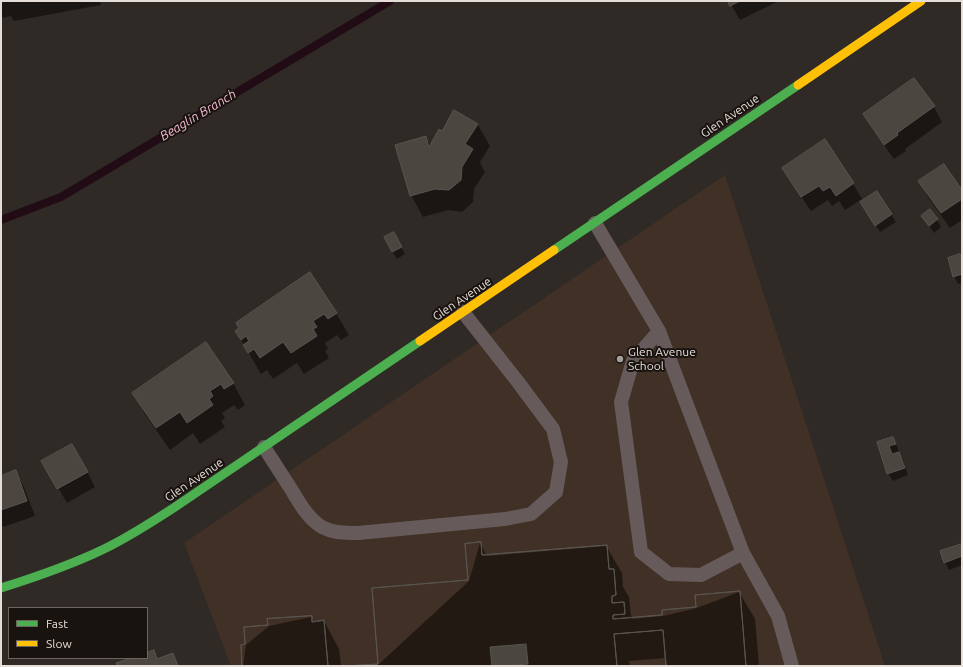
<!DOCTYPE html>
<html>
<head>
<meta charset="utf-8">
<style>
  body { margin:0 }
  #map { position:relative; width:963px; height:667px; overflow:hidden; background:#302a26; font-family:Ubuntu,sans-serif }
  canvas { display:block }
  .frame { position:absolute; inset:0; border:2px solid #e5ddd7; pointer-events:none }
  .legend { position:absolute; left:8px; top:607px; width:140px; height:52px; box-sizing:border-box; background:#191310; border:1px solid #6b6460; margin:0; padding:5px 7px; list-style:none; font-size:12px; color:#e5ddd7 }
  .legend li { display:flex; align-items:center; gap:8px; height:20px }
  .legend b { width:20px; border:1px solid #6b6460 }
</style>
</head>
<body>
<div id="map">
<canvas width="963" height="667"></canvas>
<div class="frame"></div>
<ul class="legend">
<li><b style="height:5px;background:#4caf50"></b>Fast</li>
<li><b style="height:5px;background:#ffc107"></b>Slow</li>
</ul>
</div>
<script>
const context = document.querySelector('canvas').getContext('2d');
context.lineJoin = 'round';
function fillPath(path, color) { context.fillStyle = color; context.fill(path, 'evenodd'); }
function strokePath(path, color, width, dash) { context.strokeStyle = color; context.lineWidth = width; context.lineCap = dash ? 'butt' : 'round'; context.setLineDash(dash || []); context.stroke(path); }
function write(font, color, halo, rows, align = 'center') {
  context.font = font + ' Ubuntu,sans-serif'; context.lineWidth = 4; context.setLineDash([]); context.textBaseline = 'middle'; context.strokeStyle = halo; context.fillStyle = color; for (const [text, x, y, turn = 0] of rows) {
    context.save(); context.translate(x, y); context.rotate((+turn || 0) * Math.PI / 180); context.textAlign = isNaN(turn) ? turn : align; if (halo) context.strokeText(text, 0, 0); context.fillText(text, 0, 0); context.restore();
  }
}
fillPath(new Path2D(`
  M725,175L885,666H231L184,543Z`), '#403025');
fillPath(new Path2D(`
  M1,1H100L101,5L14,21L11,16L1,18Z
  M729,1H779L740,20Z
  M934,107L942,122L905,149L906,151L894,159L873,130L864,115Z
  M454,112L478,125L490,146L480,162L485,172L474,189L473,202L462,212L448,210L423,217L411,195L426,137L431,146L442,132Z
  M824,141L853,184L862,199L845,210L839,201L832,206L828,200L811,211L792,183L783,168Z
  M920,182L962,192V220L950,228L928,197Z
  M866,210L891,214L896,222L880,232Z
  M929,211L937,220L941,227L934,233L923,216Z
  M393,233L405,254L397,259L392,251Z
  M960,255L962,259V283L958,284L954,276Z
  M310,274L336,313L349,335L341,340L337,335L325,343L328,349L325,351L329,358L304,374L297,363L273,379L267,370L261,374L236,331Z
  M206,344L233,383L245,405L238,410L234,405L222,413L225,418L221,421L225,427L200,444L193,433L170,450L145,414L133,393Z
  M893,438L897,446L899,452L903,460L908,475L893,481L888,473L878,443Z
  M81,460L95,487L67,503L43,461Z
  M16,472L24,487L35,516L3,527L1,524V477Z
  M480,543L487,556L606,546L622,573L623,587L629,597L631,616L632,619L663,616L697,608L739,592L755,619L759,666H667L666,658L629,661L630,666H359L379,664L469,581Z
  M962,545V565L949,570L945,562Z
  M311,617L314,622L324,621L339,649L341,666H243L246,645L269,626Z`), '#0007');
strokePath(new Path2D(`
  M1,220L61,197L390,1`), '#210c16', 8);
const building = new Path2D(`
  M728,1H740L730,6Z
  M914,78L935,106L897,133L898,135L884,145L863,114Z
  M454,110L478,124L465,144L473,149L462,167L461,180L449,190L435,189L410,196L395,145L426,136L429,147L439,129L442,131Z
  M825,139L854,183L836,196L830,187L823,191L819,186L801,197L782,168Z
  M944,164L962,190V199L941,213L918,181Z
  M877,191L892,214L875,226L860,202Z
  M930,209L938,219L929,226L921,216Z
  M394,232L402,247L392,252L384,237Z
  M960,254L962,259V274L953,277L948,258Z
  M310,272L337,313L328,319L324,314L313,321L317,327L313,329L317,336L291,353L283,342L260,358L254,349L248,353L243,345L249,341L246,336L241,340L235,331L239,328L236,323Z
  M206,342L234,383L224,389L221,384L210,391L213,396L209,399L213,405L187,423L180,412L156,428L132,393Z
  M893,437L896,444L889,446L892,454L899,452L905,468L887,474L877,442Z
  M72,444L88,472L57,489L41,461Z
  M16,470L27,501L1,510V476Z
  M481,542L482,555L607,545L609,569H614L616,595L612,596V603L624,602L625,614L613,615V619L662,615V610L696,607L695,595L740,591L746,666H666L663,630L614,634L617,666H502L528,664L526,644L490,647L492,666H347L378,664L372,588L468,580L465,544Z
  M481,542L482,555L607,545L609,569H614L616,595L612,596V603L624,602L625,614L613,615V619L662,615V610L696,607L695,595L740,591L746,666H666L663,630L614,634L617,666H347L378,664L372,588L468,580L465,544Z
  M962,544V556L944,563L940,551Z
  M312,616V622L324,620L328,666H242L241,645L245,644L244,627L268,625L267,619Z
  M312,616V622L324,620L328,666H242L241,645L245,644L244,627L268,625L267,619Z
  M154,650L157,659L173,653L178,666H117L116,663L131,658H147V653Z`);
fillPath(building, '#4b463f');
strokePath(building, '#585450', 1);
strokePath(new Path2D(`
  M595,223L659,331L743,553L778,616L792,666
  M659,331L633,361L621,402L641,552L669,574L701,575L743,553
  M264,447C273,461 282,475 291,489C299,502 308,519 322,527C333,533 345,533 358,533L505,519L531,514L556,492L561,462L553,429L518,382L463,312`), '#665b5a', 14);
strokePath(new Path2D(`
  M554,250L798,85
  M1,588C36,577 71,565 104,549C129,537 152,522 175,507L420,341`), '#4caf50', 9);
strokePath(new Path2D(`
  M798,85L921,1
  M420,341L554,250`), '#ffc107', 9);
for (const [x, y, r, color] of [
  [620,359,4,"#a69e99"]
]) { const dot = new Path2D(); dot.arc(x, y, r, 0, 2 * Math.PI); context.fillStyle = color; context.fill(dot); strokePath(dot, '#191310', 1.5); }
write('12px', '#e5ddd7', '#191310', [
  ["Glen Avenue",730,116,-34],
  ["Glen Avenue",462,299,-34],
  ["Glen Avenue",194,480,-34]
]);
write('12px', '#e5ddd7', '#191310', [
  ["Glen Avenue",628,352],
  ["School",628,366]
], 'left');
write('italic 13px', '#f4bbd4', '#191310', [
  ["Beaglin Branch",198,115,-31]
]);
</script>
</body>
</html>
